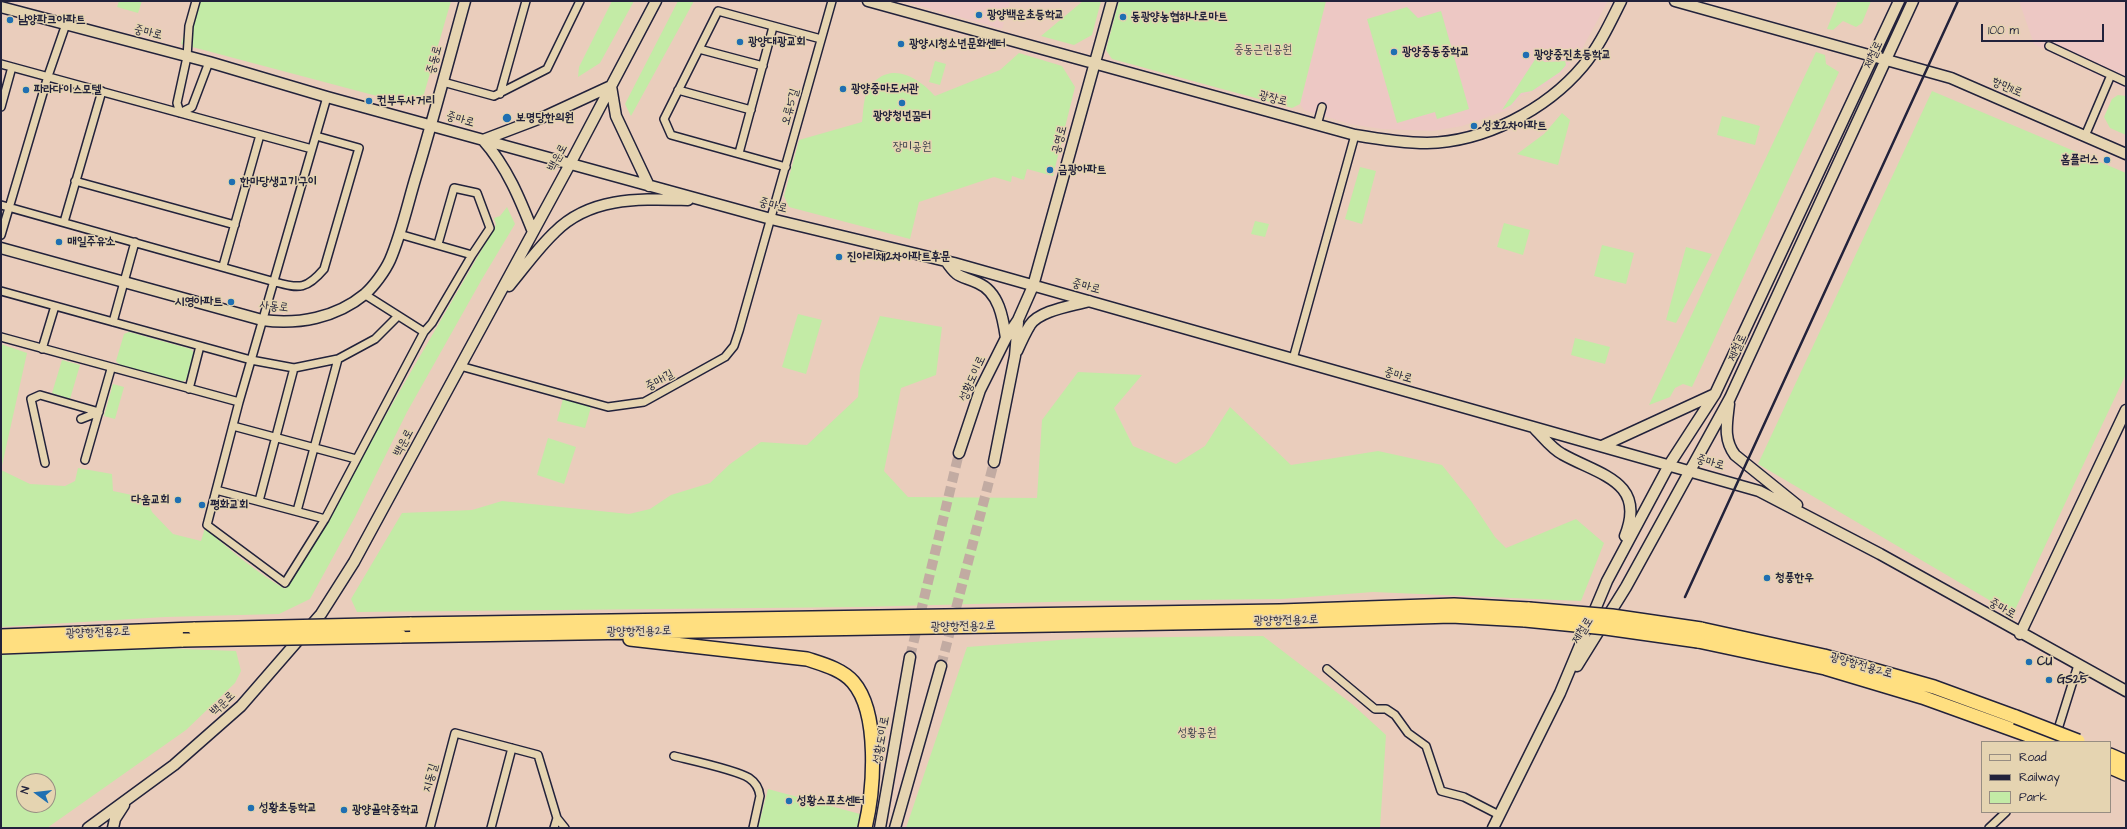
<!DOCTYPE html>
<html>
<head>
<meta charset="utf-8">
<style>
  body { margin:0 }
  #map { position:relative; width:2127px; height:829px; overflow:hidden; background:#eacdbc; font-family:"Architects Daughter",sans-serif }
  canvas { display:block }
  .frame { position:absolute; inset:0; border:2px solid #22223b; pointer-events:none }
  .legend { position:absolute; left:1981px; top:741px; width:130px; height:72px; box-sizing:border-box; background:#e5d4b1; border:1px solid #978d82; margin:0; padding:5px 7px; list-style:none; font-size:12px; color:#22223b }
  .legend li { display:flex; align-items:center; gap:8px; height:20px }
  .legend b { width:20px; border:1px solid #978d82 }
  .north { position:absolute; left:16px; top:773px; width:40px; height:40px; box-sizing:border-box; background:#e5d4b1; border:1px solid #978d82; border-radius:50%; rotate:285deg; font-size:11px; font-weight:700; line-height:16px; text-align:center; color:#22223b }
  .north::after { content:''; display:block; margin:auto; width:14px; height:18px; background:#1f6fb2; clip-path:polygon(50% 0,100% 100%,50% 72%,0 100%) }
  .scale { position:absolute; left:1981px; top:24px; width:123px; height:18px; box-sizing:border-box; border:2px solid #22223b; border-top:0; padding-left:5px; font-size:12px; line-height:14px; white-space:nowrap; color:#22223b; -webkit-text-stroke:3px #e5d4b1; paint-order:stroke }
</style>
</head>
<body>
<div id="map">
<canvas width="2127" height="829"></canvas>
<div class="frame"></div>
<ul class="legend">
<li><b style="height:5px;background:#e5d4b1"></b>Road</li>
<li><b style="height:5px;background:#22223b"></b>Railway</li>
<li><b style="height:11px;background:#c3eba6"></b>Park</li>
</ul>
<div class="north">N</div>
<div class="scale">100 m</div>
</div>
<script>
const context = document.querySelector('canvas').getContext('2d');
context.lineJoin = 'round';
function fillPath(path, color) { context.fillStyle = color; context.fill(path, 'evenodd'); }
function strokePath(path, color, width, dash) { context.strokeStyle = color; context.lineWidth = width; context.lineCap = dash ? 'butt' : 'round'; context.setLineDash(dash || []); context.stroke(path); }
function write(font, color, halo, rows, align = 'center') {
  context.font = font + ' "Architects Daughter","Poor Story",sans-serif'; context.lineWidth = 3; context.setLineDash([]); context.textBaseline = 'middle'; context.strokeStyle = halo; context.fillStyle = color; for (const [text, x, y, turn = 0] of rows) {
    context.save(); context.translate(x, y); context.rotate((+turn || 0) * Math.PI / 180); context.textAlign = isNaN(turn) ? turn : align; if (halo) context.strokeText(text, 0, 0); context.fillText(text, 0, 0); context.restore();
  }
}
fillPath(new Path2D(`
  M902,1H1010L1002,29Z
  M1326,1H1608L1583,47L1561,74L1539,89L1521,96L1510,109L1462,126L1433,131L1382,129L1350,124L1304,110L1300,104Z
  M2019,1H2126V89L2034,44Z`), '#edc8c4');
fillPath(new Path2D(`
  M119,1H142L138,13L117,7Z
  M194,1H451L424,94L407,104L181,44Z
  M612,1H634L600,63L578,77L579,67Z
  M678,1H694L631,116L625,104Z
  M1083,1H1101L1092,35L1074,45L1041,36Z
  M1119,1H1326L1300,104L1292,108L1112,59L1106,50Z
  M1838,1H1871L1862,23L1856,27L1843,21L1833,30L1827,29Z
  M1407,7L1418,18L1441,11L1469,109L1437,119L1435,112L1397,123L1367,19Z
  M1816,52L1825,55L1826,64L1839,72L1692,387L1683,384L1675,388L1670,397L1649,405Z
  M1019,53L1062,66L1075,87L1053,176L1027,169L1024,180L1012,176L1011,182L994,177L919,202L910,239L789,207L784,196L799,140L862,122C863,114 863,106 865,98C866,93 870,86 874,82C894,62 920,79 935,96L1000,70Z
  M1536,58L1545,62L1565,61L1566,65L1560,72L1532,91L1521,93L1511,105L1502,110Z
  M935,61L946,64L940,85L929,82Z
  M1932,91L2126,173V374L2013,614L1758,464Z
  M2118,95L2126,96V135L2110,128L2104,117L2112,99Z
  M1562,113L1570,120L1558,165L1517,154L1544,134Z
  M1722,116L1760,126L1755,145L1717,135Z
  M1360,167L1376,171L1362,224L1345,219Z
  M507,207L515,224L482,279L407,412L355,517L310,599L279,614L165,617L1,627V344L27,353L1,470L30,484L65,486L75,481L78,468L112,474L113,491L146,498L152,512L173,534L201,541L205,528C230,550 256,572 285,589L496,225L494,218L500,216Z
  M1255,221L1269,224L1265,237L1251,234Z
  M1504,223L1530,230L1523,255L1497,247Z
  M1602,245L1634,253L1626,284L1594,276Z
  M1686,247L1712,254L1676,323L1666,320Z
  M798,314L822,320L806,374L782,367Z
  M880,316L942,327L936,375L901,388L884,471L908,497L1037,498L1042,420L1078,372L1142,375L1114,408L1133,446L1176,464L1205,446L1230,407L1291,465L1378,451L1442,465L1471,501L1495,537L1506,548L1576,519L1604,543L1581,601L1373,592L1282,599L1086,601L861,607L357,612L351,599L402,513L472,510L502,501L629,514L650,509L671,495L710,483L730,464L761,442L807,445L858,397L860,371Z
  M129,332L191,349L194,353L186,380L182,382L120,365L116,361L124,334Z
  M1575,338L1610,347L1605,364L1571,355Z
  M62,360L80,365L70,399L52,393Z
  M113,384L124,387L115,419L104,416Z
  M563,399L591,407L585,428L557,421Z
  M548,438L576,447L564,484L537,475Z
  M1263,636L1352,704L1386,735L1380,828H906L967,647L1086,638Z
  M159,648L236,651L241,671L235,683L186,730L47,828H1V655ZM24,781H48V805H24Z
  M768,789L860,814L857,828H758Z`), '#c3eba6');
strokePath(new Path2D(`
  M910,657L959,453
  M941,666L994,462`), '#c2aba2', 10, [10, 5]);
const street = new Path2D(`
  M196,1L189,26L187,57L177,103L180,113L192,107L209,62
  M2049,46L2126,82
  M699,49L763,66
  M1,64L312,149
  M443,82L494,96L547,69L580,1
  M678,90L751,110
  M500,94L526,1
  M327,97L239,402L207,525L285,583L325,519L424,332L432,323L472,255L490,228L477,193L454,188L438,244
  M1,107L12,67
  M1317,125L1322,107
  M2085,136L2111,75
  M739,153L773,27
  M786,167L671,135L664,119L718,11L821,39
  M75,181L235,225
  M1,205L275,282C300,289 307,289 324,269L359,148L316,136
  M64,222L102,91
  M399,234L472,255
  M1,235L48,76L66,24
  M223,266L260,135
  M1,291L251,360L294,368L338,359L375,339L397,317
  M364,294L424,332
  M113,322L135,242
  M1,337L239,402
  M42,349L55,306
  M1293,359L1355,135
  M460,366L608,407L644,402L725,357L734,346L739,331L832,1
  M189,389L200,346
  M81,419L99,412
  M233,426L356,459
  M85,460L111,369
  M45,463L31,399L40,395L99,412
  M216,490L325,519
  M259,501L294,368
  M297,511L338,359
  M1327,669L1375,709H1386L1395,715L1408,733L1426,746L1441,791L1464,797L1499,815
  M2054,742L2078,665
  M674,756C690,760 737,770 749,778C755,782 759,788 760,796L753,828
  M430,828L455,733L538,755L557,818L565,828
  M491,828L512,748
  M554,828L557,818
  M1989,828L2006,812`);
const secondary = new Path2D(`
  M868,1L1355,135C1378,139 1403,143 1427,143C1484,142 1546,110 1583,66C1599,47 1610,23 1621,1
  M1675,1L1951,78L2126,154
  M1,7L209,62L327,97L771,219L954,263L1759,491L1880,554L2126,691
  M611,86L616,116L649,186
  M483,140L546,116L611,86
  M483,140C507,167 520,199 533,232
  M1,248L262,320C298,325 336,318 365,294C374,286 385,271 390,260C402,232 408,202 417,173C434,116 449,59 465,1
  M946,261C958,279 960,275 978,283C999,292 1003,318 1006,338
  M509,286C524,268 538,248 555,232C591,196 641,199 688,200
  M1017,351C1021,342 1025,333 1030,325C1040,310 1073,306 1089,301
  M1729,404C1727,423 1723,439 1735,455L1797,505
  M1535,429C1543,437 1552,449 1562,454C1599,475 1647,481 1625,536
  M1602,446L1715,394
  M959,453L980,390L1006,338L1018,320L1033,286L1112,1
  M994,462L1015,356L1018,322
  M2020,634L2126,410
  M1577,666L1626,587L1730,398L1913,1
  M88,828L174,765L241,706L321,614L354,562L570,164L656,1
  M113,828L115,819L124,805
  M880,828L910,657
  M895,828L941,666
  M1493,828L1560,693L1607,581L1669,465L1715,394L1899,1`);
const highway = new Path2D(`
  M410,624L1280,611L1454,605L1529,609
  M1701,629L1824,656L1934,687L2016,717
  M1,636L195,629
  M400,636L1290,621L1451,616L1525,620
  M630,639L807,659C822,664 842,669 853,682C880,713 874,790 865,828
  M1698,641L1825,668L1922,697L2047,742
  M1,647L183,640
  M2110,755L2126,762
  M2110,767L2126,774`);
strokePath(street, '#22223b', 10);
strokePath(secondary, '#22223b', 13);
strokePath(highway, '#22223b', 16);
strokePath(street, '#e5d4b1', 7);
strokePath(secondary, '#e5d4b1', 10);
strokePath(highway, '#ffdf80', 13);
strokePath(new Path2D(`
  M1685,597L1958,1`), '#22223b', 2.5);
const highwayBridge = new Path2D(`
  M1529,609L1612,616L1701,629
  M1525,620L1606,628L1698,641
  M195,629L410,624
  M183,640L400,636
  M2016,717L2078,741`);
strokePath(highwayBridge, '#22223b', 16, []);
strokePath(highwayBridge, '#ffdf80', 13);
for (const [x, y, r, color] of [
  [979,15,4,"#1f6fb2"],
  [1123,17,4,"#1f6fb2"],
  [10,20,4,"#1f6fb2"],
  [740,42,4,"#1f6fb2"],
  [901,44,4,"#1f6fb2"],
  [1394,52,4,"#1f6fb2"],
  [1526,55,4,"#1f6fb2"],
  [843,89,4,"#1f6fb2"],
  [26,90,4,"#1f6fb2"],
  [369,101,4,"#1f6fb2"],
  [902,103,4,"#1f6fb2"],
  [507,118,5,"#1f6fb2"],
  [1474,126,4,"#1f6fb2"],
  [2107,160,4,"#1f6fb2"],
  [1050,170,4,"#1f6fb2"],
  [232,182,4,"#1f6fb2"],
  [59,242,4,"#1f6fb2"],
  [839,257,4,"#1f6fb2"],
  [231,302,4,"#1f6fb2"],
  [178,500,4,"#1f6fb2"],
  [202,505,4,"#1f6fb2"],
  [1767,578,4,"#1f6fb2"],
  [2029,662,4,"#1f6fb2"],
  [2049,680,4,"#1f6fb2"],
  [789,801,4,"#1f6fb2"],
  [251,808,4,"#1f6fb2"],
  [344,810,4,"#1f6fb2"]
]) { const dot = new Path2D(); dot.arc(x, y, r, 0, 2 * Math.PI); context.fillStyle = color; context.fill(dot); strokePath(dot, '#e5d4b1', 1.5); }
write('bold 12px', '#22223b', '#e5d4b1', [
  ["광양백운초등학교",987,15],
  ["동광양농협하나로마트",1131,17],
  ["남양파크아파트",18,20],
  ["광양대광교회",748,42],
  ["광양시청소년문화센터",909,44],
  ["광양중동중학교",1402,52],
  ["광양중진초등학교",1534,55],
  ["광양중마도서관",851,89],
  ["파라다이스모텔",34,90],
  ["컨부두사거리",377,101],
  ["광양청년꿈터",902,116,"center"],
  ["보명당한의원",516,118],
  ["성호2차아파트",1482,126],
  ["홈플러스",2099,160,"right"],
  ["금광아파트",1058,170],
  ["한마당생고기구이",240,182],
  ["매일주유소",67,242],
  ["진아리채2차아파트후문",847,257],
  ["시영아파트",223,302,"right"],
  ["다움교회",170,500,"right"],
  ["평화교회",210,505],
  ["청풍한우",1775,578],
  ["CU",2037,662],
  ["GS25",2057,680],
  ["성황스포츠센터",797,801],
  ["성황초등학교",259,808],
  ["광양골약중학교",352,810]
], 'left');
write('12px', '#22223b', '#e5d4b1', [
  ["중마로",148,33,14],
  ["제철로",1874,55,-65],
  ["중동로",435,60,-75],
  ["항만11로",2007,88,23],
  ["광장로",1273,99,15],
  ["오류5길",791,107,-75],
  ["중마로",460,120,16],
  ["공영로",1060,140,-75],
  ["백운로",558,158,-62],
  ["중마로",773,206,15],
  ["중마로",1086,287,15],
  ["사동로",274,307,7],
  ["제철로",1738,348,-65],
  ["중마로",1398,376,16],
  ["성황도이로",973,379,-66],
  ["중마1길",660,381,-29],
  ["백운로",404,443,-62],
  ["중마로",1710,463,16],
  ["중마로",2002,609,30],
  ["광양항전용2로",1286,621,-1],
  ["광양항전용2로",963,627,-1],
  ["제철로",1583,631,-58],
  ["광양항전용2로",639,632,-1],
  ["광양항전용2로",98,633,-2],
  ["광양항전용2로",1861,666,16],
  ["백운로",223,704,-43],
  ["성황도이로",882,740,-80],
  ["지동길",431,778,-75]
]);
write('12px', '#3a404b', '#e5d4b1', [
  ["중동근린공원",1263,50],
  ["장미공원",912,147],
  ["성황공원",1197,733]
]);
</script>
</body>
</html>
